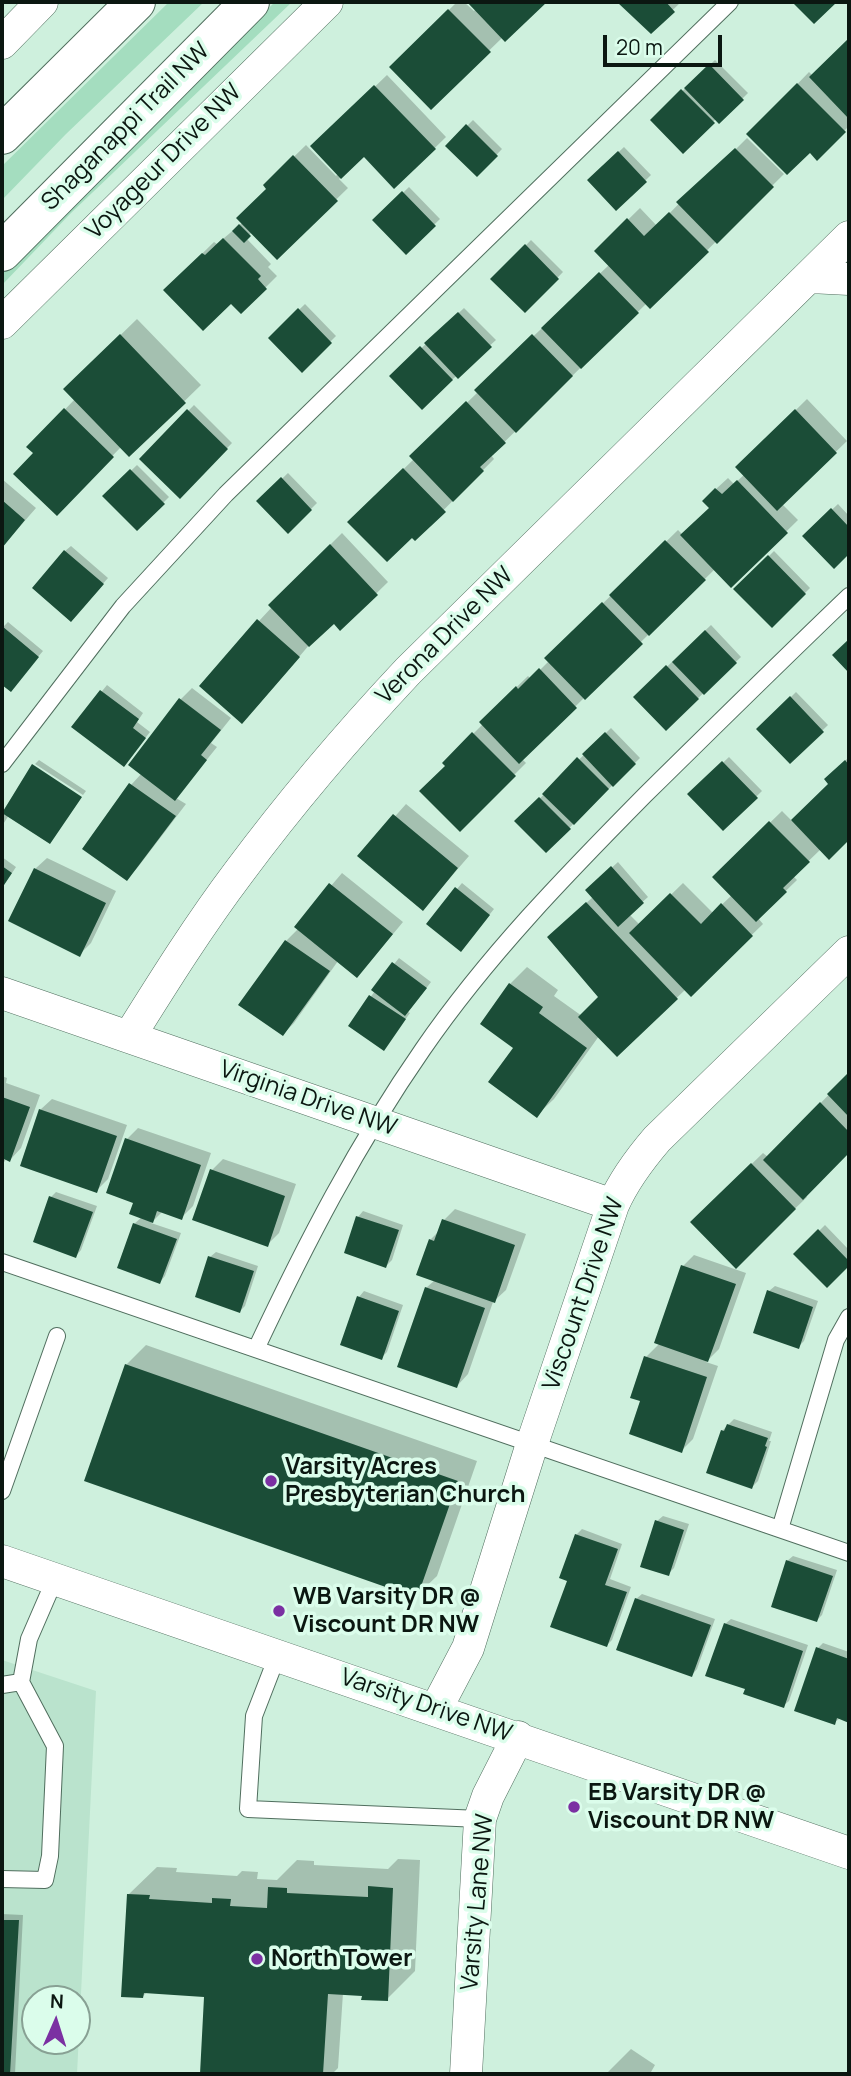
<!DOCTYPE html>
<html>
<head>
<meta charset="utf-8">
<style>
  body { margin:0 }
  #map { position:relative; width:851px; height:2076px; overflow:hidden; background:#cef0dd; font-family:Manrope,sans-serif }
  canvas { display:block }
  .frame { position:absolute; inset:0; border:4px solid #0b1711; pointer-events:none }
  .north { position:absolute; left:21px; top:1985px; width:70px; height:70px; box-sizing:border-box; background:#dbfdeb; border:2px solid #88a194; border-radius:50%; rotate:3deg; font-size:19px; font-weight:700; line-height:28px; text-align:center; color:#0b1711 }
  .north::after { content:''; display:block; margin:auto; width:24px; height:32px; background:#7b30a2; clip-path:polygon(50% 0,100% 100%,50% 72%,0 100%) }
  .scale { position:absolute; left:603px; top:35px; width:119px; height:32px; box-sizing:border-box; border:4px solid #0b1711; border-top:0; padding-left:9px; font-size:21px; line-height:24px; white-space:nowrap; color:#0b1711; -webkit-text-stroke:5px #dbfdeb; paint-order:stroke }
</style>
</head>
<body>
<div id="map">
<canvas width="851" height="2076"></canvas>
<div class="frame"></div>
<div class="north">N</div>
<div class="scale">20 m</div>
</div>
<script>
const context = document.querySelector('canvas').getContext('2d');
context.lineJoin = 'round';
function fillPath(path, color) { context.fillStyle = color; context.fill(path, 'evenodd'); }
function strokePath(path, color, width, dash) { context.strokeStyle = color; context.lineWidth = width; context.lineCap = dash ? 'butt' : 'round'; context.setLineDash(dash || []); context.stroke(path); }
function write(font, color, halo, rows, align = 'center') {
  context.font = font + ' Manrope,sans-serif'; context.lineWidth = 7; context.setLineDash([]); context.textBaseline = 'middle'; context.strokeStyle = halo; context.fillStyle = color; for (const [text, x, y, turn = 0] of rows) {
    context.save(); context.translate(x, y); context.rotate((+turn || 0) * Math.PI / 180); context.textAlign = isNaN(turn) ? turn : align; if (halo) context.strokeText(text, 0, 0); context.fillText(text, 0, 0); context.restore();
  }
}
fillPath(new Path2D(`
  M2,1660L96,1691L77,2074H2ZM35,1999H77V2041H35Z`), '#bae3cd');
fillPath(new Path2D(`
  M169,2H204L66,134L2,200V166Z
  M275,2H292L71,213L2,285V268L81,188Z`), '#a4ddbf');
fillPath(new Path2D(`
  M457,2H464L474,11L476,9L469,2H544L505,40L503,37L431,107L391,67Z
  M620,2H681L651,31Z
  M849,40V126L817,158L810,150L749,134L809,72L813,76Z
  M715,60L748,93L719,122L716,119L683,151L652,120Z
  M387,75L446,137L395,187L364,154L339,179L348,188L277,257L252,232L246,238L271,264L268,267L277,276L241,312L231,301L165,290L214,242L217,244L243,222L268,189L265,185L306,145L336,176L338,174L313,146Z
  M473,120L502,149L477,175L447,146Z
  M747,138L784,174L650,307L647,303L491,455L494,459L415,539L349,522L414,459L412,456L478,392L488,379L609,265L596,251L640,208L657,226L717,165L719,166Z
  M624,147L651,175L616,209L589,180Z
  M409,187L440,219L406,252L375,220Z
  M531,240L563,272L525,311L493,279Z
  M305,304L336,336L302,370L270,338Z
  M464,308L496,340L422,407L392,376Z
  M137,319L201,385L129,455L121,447L57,513L35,453L29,447L75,399L65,389Z
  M807,399L847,441L782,504L798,520L731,586L715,569L522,759L526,763L460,829L447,766L444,763L483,724L492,711L528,676L531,679L549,661L547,658L678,530L683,535L711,507L716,489L728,478L734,484L745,474L738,467Z
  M194,405L232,443L180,497L141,459Z
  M137,465L169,497L137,529L105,496Z
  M288,473L317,503L288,532L259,501Z
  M2,479L36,508L2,547Z
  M838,504L849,516V551L834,566L804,536Z
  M342,533L388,582L340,629L334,622L310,644L254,710L259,621L272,607L270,605Z
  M71,546L108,578L76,614L65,551Z
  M774,551L810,588L772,626L736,589Z
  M8,622L43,651L10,690L2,683V628Z
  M711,625L741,657L666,729L635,697Z
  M107,685L143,713L137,722L150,732L129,759L74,726Z
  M192,688L231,718L211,743L217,747L176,798L186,804L138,867L127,879L131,785L142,773L181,699Z
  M796,692L828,725L790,762L759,729Z
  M611,728L640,758L546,851L517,821Z
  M729,757L762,791L723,829L690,794Z
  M849,757V838L829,857L821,849L793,876L797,880L758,918L763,924L691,994L686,989L617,1055L599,1036L554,1099L537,1115L515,1047L482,1023L510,984L527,967L558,990L554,996L582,1016L600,997L566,921L593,897V885L618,862L648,897L629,914L640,925L683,883L713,913L732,895L714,877L782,811L792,821L830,784L826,779Z
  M39,760L86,791L83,795L35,764Z
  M32,767L81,798L50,842L9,815L2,826V817L5,813L3,811Z
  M406,804L469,856L423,909L360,856Z
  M2,857L16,867L2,888Z
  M47,858L116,891L91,943L79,955L35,869Z
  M342,873L403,922L368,964L338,961L294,1023L283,1034L241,1004L286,941L298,929L296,927Z
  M462,883L494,909L466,944L457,889Z
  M399,958L431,982L408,1012L410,1013L384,1049L350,1025L375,991L373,990Z
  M849,1074V1151L805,1195L807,1197L736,1266L692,1222L763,1153L768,1157Z
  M2,1076L7,1078L6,1083L40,1095L21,1148L10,1160L7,1158L2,1165Z
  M52,1099L127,1125L108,1179L96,1191L40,1110Z
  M138,1128L211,1153L193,1206L181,1218L163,1211L151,1223L181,1233L165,1276L160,1282L134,1224L142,1217L135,1202L127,1139Z
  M223,1159L296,1184L279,1233L267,1245L212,1170Z
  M56,1192L97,1206L81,1250L76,1256L51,1197Z
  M455,1209L526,1234L506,1290L493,1302L468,1374L457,1386L426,1288L435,1280L430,1240L440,1230L444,1220Z
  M363,1211L403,1225L392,1260L386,1266L358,1217Z
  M825,1225L849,1250V1264L827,1286L796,1254Z
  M216,1252L258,1266L245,1306L240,1311L210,1257Z
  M694,1255L746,1273L719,1349L706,1362L718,1366L693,1439L682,1450L642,1400L646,1357L660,1343L683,1266Z
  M775,1286L818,1301L804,1341L798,1347L769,1291Z
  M364,1291L403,1305L387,1352L381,1358L359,1297Z
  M146,1345L477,1461L437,1576L416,1596L126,1365Z
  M734,1419L772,1432L769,1441H771L758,1481L752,1487L722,1431Z
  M663,1516L689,1524L674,1568L668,1574L657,1521Z
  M582,1529L622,1544L610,1579L631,1587L612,1640L607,1645L569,1580L576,1535Z
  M793,1556L837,1570L822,1615L817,1620L787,1561Z
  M642,1594L715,1619L697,1669L692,1675L636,1599Z
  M731,1619L808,1645L789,1701L783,1706L747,1688L725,1624Z
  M823,1643L849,1652V1721L840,1718L834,1723L818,1648Z
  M398,1859L420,1860L415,1971L387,1999L364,1994L343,1993L338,2068L332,2074H201L206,1995L147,1992L143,1996L129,1894L157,1867L177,1868L176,1872L237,1876L242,1871L258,1872L257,1879L277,1880L297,1860L314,1861V1865L388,1869Z
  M2,1914L23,1915L15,2074H2Z
  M631,2049L655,2065L651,2072L654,2074H606Z`), '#0003');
fillPath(new Path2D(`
  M467,2H547L505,42Z
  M617,2H666L675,12L651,34Z
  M792,2H837L814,24Z
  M448,9L491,52L431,110L389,67Z
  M849,38V119L809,77Z
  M709,64L744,100L719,124L684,88Z
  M797,83L846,132L817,161L810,153L787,175L746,134Z
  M374,85L436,149L394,189L364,157L341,179L310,146Z
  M681,89L715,123L683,154L650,120Z
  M466,124L498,156L477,177L445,146Z
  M735,148L774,187L717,244L676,202Z
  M618,151L647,182L616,211L587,180Z
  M293,155L338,201L277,260L236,218L266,189L263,185Z
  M402,191L436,226L406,255L372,220Z
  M669,212L709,252L650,309L594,251L627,218L644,236Z
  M239,224L251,236L244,243L232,231Z
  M223,238L261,276L258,279L267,289L241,314L231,304L203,331L163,290L202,253L205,255Z
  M525,244L559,279L525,313L490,279Z
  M599,272L639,313L581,369L541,328Z
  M298,308L332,343L302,373L268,338Z
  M458,312L492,347L458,379L424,343Z
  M120,334L186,403L129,457L63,389Z
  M532,334L573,376L516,433L474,390Z
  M420,346L453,380L422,410L389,376Z
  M466,401L506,443L480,467L484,471L453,502L409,456Z
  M64,408L114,457L57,516L13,474L33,453L26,447Z
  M187,409L228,449L180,499L139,459Z
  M795,409L837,453L777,511L735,467Z
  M403,468L446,512L415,541L412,538L387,562L347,522Z
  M130,469L165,504L137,531L102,496Z
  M281,477L312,510L288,534L256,501Z
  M737,480L788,533L731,588L680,535L709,508L702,501L715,488L722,494Z
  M2,500L25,520L2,548Z
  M831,508L849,527V554L834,569L802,536Z
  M665,540L706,580L649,636L609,595Z
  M330,544L378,595L340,631L334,624L309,647L268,605Z
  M64,550L104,584L71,622L32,588Z
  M768,555L806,594L772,628L733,589Z
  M602,602L643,644L585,700L544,658Z
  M257,619L300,657L242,724L199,686Z
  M2,626L39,657L11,692L2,685Z
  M705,630L737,663L704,695L672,662Z
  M849,639V673L832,655Z
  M666,665L699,699L666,731L633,697Z
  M539,668L577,708L519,764L479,722L516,686L518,689Z
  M100,690L139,719L133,728L146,738L124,767L71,727Z
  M790,696L824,732L790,764L756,729Z
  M179,698L221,730L201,755L207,760L175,801L128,765Z
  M472,732L516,776L460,832L419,791L445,766L442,763Z
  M605,732L636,764L613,787L582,754Z
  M577,757L609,789L574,825L542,794Z
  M845,760L849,765V840L829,860L791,820L828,784L824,779Z
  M722,761L758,798L723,831L687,794Z
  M32,764L82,797L50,844L2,813Z
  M129,783L176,816L127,881L82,849Z
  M539,797L571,829L546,853L514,821Z
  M393,814L458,868L423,911L357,856Z
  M769,821L810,862L783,888L787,892L756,922L712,877Z
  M2,866L12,873L2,888Z
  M611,866L644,903L618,927L585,890Z
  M34,868L106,903L80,957L8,921Z
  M329,883L393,934L357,978L294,927Z
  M455,887L490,915L461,952L426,924Z
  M670,893L701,924L721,903L753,936L691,997L629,933Z
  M586,902L678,999L617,1057L578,1017L598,997L547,937Z
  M285,940L330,971L283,1036L238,1005Z
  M392,962L427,988L405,1016L371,990Z
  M509,983L543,1007L539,1013L587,1048L537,1118L488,1082L513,1048L480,1024Z
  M369,995L406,1019L384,1051L348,1026Z
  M849,1072V1117L827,1094Z
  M2,1097L30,1107L10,1162L2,1158Z
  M820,1102L849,1132V1153L803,1200L763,1160Z
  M39,1109L117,1136L97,1193L20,1166Z
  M125,1138L201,1165L182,1220L157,1211L153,1223L129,1214L133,1203L106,1193Z
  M751,1163L796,1209L736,1269L690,1222Z
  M210,1169L285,1196L268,1247L192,1220Z
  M49,1196L93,1212L76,1258L33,1242Z
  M356,1216L399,1230L386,1268L344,1253Z
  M442,1219L515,1245L495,1303L416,1275L429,1239L434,1241Z
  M133,1223L177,1239L160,1284L117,1268Z
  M818,1229L849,1261V1266L827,1288L793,1254Z
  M208,1256L254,1271L240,1313L195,1297Z
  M681,1265L736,1284L708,1362L654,1343Z
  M425,1287L485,1308L457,1388L397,1367Z
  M767,1290L813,1307L799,1349L753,1333Z
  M357,1296L399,1311L382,1360L340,1345Z
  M644,1356L707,1377L682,1453L629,1434L640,1401L630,1398Z
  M125,1364L458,1481L417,1598L84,1481Z
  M727,1424L768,1438L765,1446L767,1447L752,1489L706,1473L721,1430L724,1431Z
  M655,1520L684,1530L669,1576L640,1567Z
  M575,1534L618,1549L605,1585L627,1592L607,1647L550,1627L567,1581L559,1578Z
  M786,1560L833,1576L817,1622L771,1607Z
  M635,1598L711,1625L692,1677L616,1650Z
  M724,1623L803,1651L784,1708L743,1694L745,1689L705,1676Z
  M816,1647L849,1659V1723L837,1718L835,1725L794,1711Z
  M368,1886L393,1888L388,2001L361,2000L362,1996L328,1994L323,2074H200L204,1997L144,1993L143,1998L121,1997L127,1894L150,1895L149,1899L212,1903V1898L231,1899L230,1906L267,1908L268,1887L287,1888V1893L368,1897Z
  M2,1920H19L10,2074H2Z`), '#1b4d37');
const lane = new Path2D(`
  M2,764L123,606L226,494L730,2
  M2,1262L849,1553
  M256,1349C305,1245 357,1144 423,1049C487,956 566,875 645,795C713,728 781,661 849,596
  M2,1491L57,1336
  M780,1529L836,1340L849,1317
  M278,1654L254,1716L248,1809L480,1819
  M2,1685L21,1682
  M2,1879L45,1880L50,1856L55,1746L21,1682L29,1639L55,1579`);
const street = new Path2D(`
  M2,43L42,2
  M810,277L849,279
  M2,323L327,2
  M2,993L613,1205
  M129,1037C164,981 199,925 239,872C291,802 348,735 408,671L849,237
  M2,1561L849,1853
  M436,1709L468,1648L532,1444L613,1205C624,1180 639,1160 657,1139L849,952
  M466,2074L480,1819L488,1796L518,1737`);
const primary = new Path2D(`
  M2,135L136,2
  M2,252L250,2`);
strokePath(lane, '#506e5e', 18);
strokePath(street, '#506e5e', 33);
strokePath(primary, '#506e5e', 40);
strokePath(lane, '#fff', 16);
strokePath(street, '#fff', 32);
strokePath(primary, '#fff', 38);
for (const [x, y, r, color] of [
  [271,1481,7,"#7b30a2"],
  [279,1611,7,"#7b30a2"],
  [574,1807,7,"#7b30a2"],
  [257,1959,7,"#7b30a2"]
]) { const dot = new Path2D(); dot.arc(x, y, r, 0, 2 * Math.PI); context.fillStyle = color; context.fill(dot); strokePath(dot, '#dbfdeb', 2.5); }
write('24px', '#0b1711', '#dbfdeb', [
  ["Shaganappi Trail NW",126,127,-45],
  ["Voyageur Drive NW",164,162,-45],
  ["Verona Drive NW",445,636,-45],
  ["Virginia Drive NW",308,1099,19],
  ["Viscount Drive NW",584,1294,-71],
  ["Varsity Drive NW",426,1706,19],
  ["Varsity Lane NW",478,1902,-85]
]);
write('bold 24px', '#0b1711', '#dbfdeb', [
  ["Varsity Acres",285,1467],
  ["Presbyterian Church",285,1495],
  ["WB Varsity DR @",293,1597],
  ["Viscount DR NW",293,1625],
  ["EB Varsity DR @",588,1793],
  ["Viscount DR NW",588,1821],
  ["North Tower",271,1959]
], 'left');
</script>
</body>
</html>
